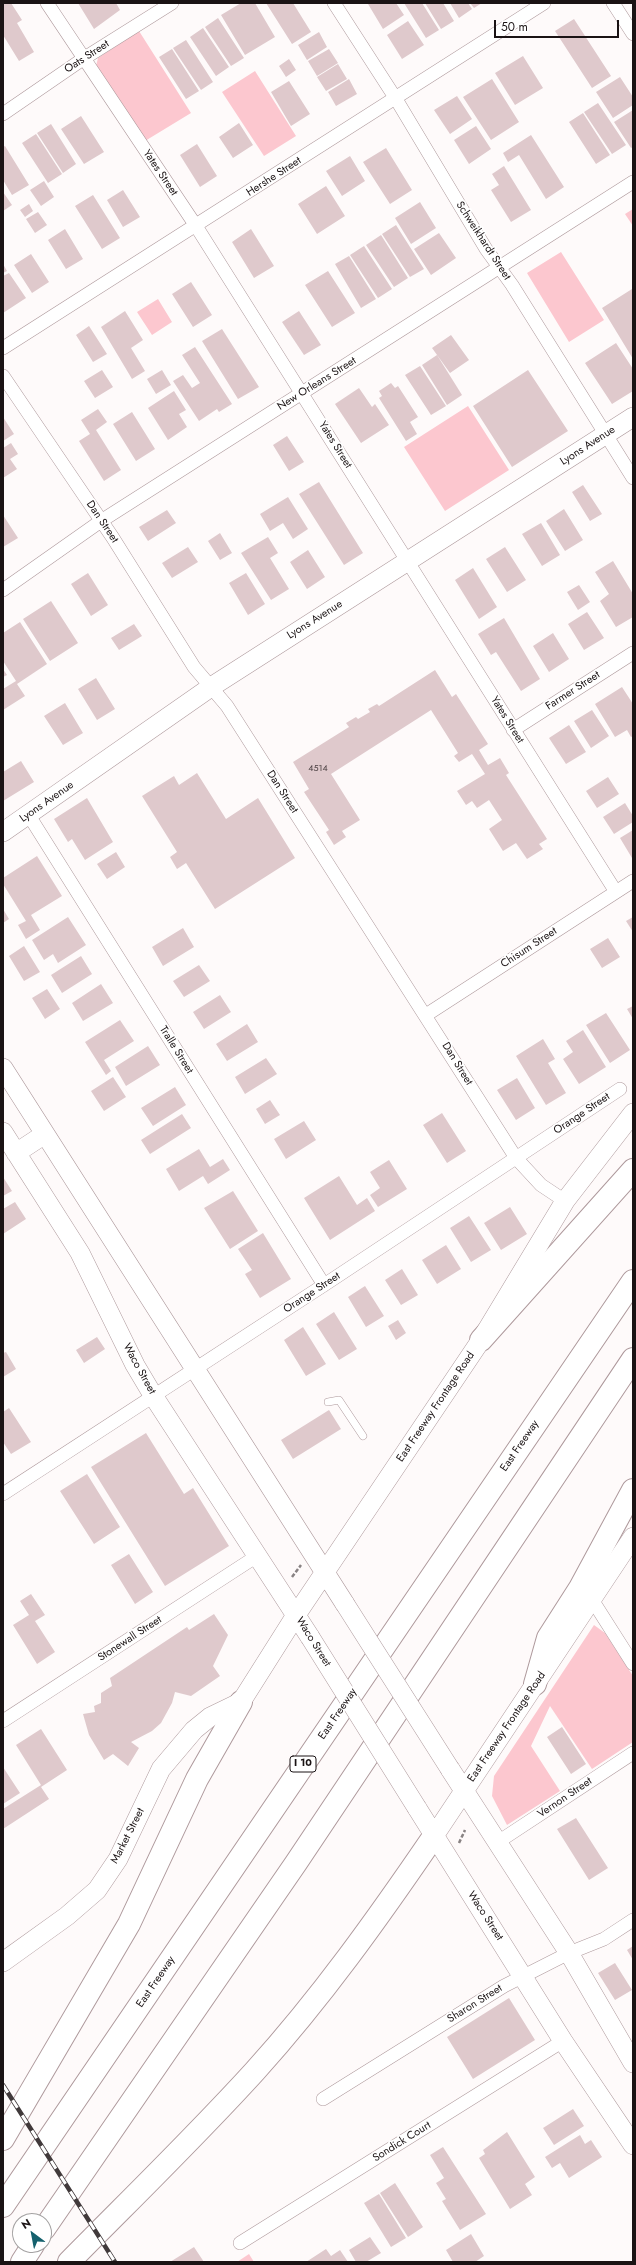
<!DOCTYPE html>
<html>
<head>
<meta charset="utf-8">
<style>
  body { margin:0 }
  #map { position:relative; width:636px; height:2265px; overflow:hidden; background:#fefafa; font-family:Jost,sans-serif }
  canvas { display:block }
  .frame { position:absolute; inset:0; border:4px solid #1a1314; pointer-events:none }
  .north { position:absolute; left:12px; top:2213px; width:40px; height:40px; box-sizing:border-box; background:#fff; border:1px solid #a3a1a1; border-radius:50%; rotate:328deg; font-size:11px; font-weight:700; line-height:16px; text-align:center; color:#1a1314 }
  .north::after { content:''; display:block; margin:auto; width:14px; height:18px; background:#15616d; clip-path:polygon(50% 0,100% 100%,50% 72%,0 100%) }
  .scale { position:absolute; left:494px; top:20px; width:125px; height:18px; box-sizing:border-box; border:2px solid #1a1314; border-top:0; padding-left:5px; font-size:12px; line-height:14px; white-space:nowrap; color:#1a1314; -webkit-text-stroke:3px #fff; paint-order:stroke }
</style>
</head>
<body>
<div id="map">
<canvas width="636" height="2265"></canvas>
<div class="frame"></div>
<div class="north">N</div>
<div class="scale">50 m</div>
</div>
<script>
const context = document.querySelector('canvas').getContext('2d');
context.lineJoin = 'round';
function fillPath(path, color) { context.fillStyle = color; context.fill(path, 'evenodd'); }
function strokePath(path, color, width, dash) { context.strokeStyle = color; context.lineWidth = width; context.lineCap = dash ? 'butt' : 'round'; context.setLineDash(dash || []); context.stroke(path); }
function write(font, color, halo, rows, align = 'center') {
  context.font = font + ' Jost,sans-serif'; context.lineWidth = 3.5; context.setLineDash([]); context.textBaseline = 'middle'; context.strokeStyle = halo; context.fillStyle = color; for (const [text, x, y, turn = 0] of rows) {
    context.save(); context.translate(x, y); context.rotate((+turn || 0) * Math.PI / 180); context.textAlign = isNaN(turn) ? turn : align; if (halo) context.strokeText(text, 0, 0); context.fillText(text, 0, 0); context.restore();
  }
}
fillPath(new Path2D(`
  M139,31L191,113L145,141L96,66L98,58Z
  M255,71L296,136L264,156L222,92Z
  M633,209V226L625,214Z
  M561,252L604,320L569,342L527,273Z
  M158,299L172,322L152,335L137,312Z
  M468,406L509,470L445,511L404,447Z
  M594,1625L605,1633L633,1676V1742L592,1769L550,1706L531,1746L560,1791L507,1825L492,1796L494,1776Z
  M249,2254L254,2262H237Z`), '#fcc7cf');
fillPath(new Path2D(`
  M3,3H11L22,20L17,23L34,52L19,61L3,35Z
  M78,3H116L120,10L94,29Z
  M241,3H255L275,37L245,55L221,15Z
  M266,3H293L311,32L292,44Z
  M370,3H396L404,15L383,29L368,4Z
  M404,3H422L439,30L426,38Z
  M425,3H443L454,21L441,29Z
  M450,3H468L472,9L459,18Z
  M470,3H482L474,8Z
  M218,18L244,58L231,66L205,27Z
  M574,19L611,76L592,88L555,31Z
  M408,21L424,45L402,59L387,35Z
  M203,28L229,67L216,76L190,37Z
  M319,32L327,47L307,60L298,45Z
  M186,40L213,82L201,90L173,48Z
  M172,49L199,91L186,99L159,57Z
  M329,49L338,63L317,76L308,61Z
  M523,56L543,88L515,105L495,73Z
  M289,59L296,70L286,77L279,66Z
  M338,64L347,79L326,91L317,77Z
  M620,77L633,97V105L613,118L596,92Z
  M349,79L357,94L336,106L328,92Z
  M492,79L519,122L491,140L463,97Z
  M289,81L310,114L291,126L271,92Z
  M457,96L472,119L450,134L434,110Z
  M598,103L626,145L612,154L584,112Z
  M633,110V147L631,148L614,122Z
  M583,113L610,155L596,164L569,122Z
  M81,116L104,152L84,164L61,129Z
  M239,123L253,145L233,158L219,137Z
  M51,124L76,164L63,173L37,133Z
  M476,126L491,149L469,164L454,140Z
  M36,134L62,174L48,183L22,143Z
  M531,135L564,187L546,199L519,155L508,162L503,153Z
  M197,144L217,176L200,187L180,155Z
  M5,146L29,185L12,195L3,180V147Z
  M386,148L412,190L390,204L363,162Z
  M350,156L365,181L342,196L326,171Z
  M504,166L531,210L511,222L491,190L499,185L492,174Z
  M44,181L54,197L41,206L30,190Z
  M326,186L345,216L317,234L298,204Z
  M123,190L140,217L123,227L107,200Z
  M3,192L12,205L3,211Z
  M93,195L120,238L102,249L75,206Z
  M420,202L436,228L411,244L395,218Z
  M29,204L33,211L25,217L20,210Z
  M38,212L47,225L35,233L26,219Z
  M396,225L424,269L410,277L382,234Z
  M65,229L83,259L66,269L48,240Z
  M251,229L274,266L254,278L232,242Z
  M439,233L456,258L431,275L414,249Z
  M381,235L408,278L394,287L366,245Z
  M364,246L392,289L378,298L350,255Z
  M31,254L49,282L32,293L14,265Z
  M349,256L376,299L361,308L335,264Z
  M3,264L7,271L3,273Z
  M328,271L355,313L332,327L305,285Z
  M9,273L26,298L3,313V276Z
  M191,282L212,315L193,327L172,294Z
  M632,289L633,290V359L602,308Z
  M125,311L143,340L131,348L145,371L132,379L101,327Z
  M299,311L321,345L304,355L282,322Z
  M89,326L107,354L93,362L76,335Z
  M222,329L259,387L238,399L202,341Z
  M451,335L469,360L450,373L432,348Z
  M616,343L633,369V391L612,404L585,363Z
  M195,347L232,404L219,412L217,409L199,421L173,381L183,375L192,388L200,383L182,355Z
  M437,355L462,395L447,405L422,365Z
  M420,366L446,406L431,415L405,375Z
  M102,370L113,387L95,398L84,381Z
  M162,370L171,385L156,394L147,379Z
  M528,370L568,431L512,467L473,406Z
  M391,383L395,388L398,386L418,417L410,422L417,434L406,441L379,398L382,396L379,391Z
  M359,388L372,407L375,404L389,425L361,443L335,404Z
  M174,391L186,410L179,414L187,427L168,440L148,408Z
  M98,409L107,422L96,430L121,470L104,481L79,441L90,434L81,420Z
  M132,412L155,449L136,461L113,424Z
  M3,417L14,434L3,441Z
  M287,436L304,462L289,471L273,445Z
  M11,443L18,454L10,459L17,469L3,478V448Z
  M319,482L363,553L344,565L299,494Z
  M583,485L602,514L590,521L572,492Z
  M288,497L308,529L293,539L283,523L270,531L260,514Z
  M564,509L583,540L565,551L546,521Z
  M167,510L176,523L148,541L139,527Z
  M3,515L18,538L3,547Z
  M541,523L560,555L542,566L522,534Z
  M220,533L232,553L220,560L208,541Z
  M268,537L278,553L270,558L289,589L271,600L241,553Z
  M188,547L198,562L172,578L162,563Z
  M505,547L526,580L507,592L486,559Z
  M308,550L325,577L307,589L290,562Z
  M613,561L633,594V617L616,627L600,601L609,594L595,572Z
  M473,568L497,607L479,619L455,580Z
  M88,573L108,605L91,616L71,584Z
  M246,573L265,604L248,615L229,583Z
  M579,585L590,602L578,610L567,592Z
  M51,601L78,643L50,661L23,619Z
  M587,612L604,638L584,650L568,624Z
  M504,618L540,679L521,691L496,652L491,655L478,634Z
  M20,622L47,664L17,684L25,696L3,710V689L16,681L3,661V633Z
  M134,624L142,636L119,650L111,638Z
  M553,633L569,659L549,672L533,646Z
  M3,669L7,675L3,677Z
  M435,670L452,697L456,694L488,744L479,750L488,765L500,758L509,773L506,775L547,839L539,844L543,849L527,859L516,843L503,851L489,829L502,820L489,800L477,808L472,801L466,805L457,791L485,774L472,754L459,762L454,756L458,753L431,710L331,774L360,820L342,831L346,837L334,845L326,832L329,830L304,792L309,789L293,762L349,727L346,723L356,717L358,719L370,712L368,709L377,704L379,706Z
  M96,678L115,709L97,720L78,689Z
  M622,687L633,704V736L631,737L627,730L615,737L595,704Z
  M65,703L83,733L63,745L44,716Z
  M592,710L609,736L591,748L574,721Z
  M569,725L586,752L566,764L549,738Z
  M21,761L34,782L3,801V772Z
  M197,773L226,819L258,798L295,858L215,909L186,863L177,869L170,857L177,852L142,796L174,776L179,785Z
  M608,777L619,794L597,808L586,791Z
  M87,798L113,842L85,860L72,839L68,842L54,819Z
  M625,803L633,816V822L614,834L603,817Z
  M633,830V857L632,858L620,838Z
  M116,852L125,867L107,879L97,864Z
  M37,856L62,896L31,915L40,930L26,939L18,925L26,921L3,884V878Z
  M3,909L9,919L3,923Z
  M68,917L86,945L58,963L53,954L44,960L32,940Z
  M633,917V932L626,921Z
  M183,928L194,947L163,966L152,947Z
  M608,938L620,957L602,968L590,949Z
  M24,946L40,972L24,981L9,956Z
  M81,956L92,974L62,993L51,975Z
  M199,965L210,981L184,997L173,981Z
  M101,984L113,1003L83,1021L72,1003Z
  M47,989L60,1009L45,1019L32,998Z
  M220,995L231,1012L204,1029L193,1012Z
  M633,1006V1019L627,1009Z
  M606,1013L630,1050L610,1063L586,1025Z
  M120,1020L134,1041L104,1060L111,1071L106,1075L85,1042Z
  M247,1024L258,1042L227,1061L216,1044Z
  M583,1030L606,1067L579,1084L563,1059L573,1052L566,1041Z
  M543,1039L555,1059L548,1063L566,1093L546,1105L516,1056Z
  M148,1046L160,1065L126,1086L115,1067Z
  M266,1058L277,1074L245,1094L235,1077Z
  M113,1077L126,1097L104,1111L91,1091Z
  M517,1078L535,1108L516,1120L497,1090Z
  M175,1087L186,1105L153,1126L141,1108Z
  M270,1100L280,1115L265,1124L256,1109Z
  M442,1113L466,1151L447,1163L423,1125Z
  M182,1114L191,1128L150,1154L141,1140Z
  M304,1121L316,1140L286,1159L274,1139Z
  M199,1149L210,1167L223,1159L230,1170L208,1184L203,1176L179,1191L166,1169Z
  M389,1160L407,1189L378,1207L370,1195L380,1188L370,1172Z
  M339,1176L357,1205L367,1198L375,1211L330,1240L304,1198Z
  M3,1177L12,1191L3,1196Z
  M233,1191L258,1231L230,1249L204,1208Z
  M15,1202L26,1219L3,1234V1209Z
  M510,1207L527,1234L501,1250L484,1223Z
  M469,1216L491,1250L471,1262L450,1228Z
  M263,1233L291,1279L260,1298L245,1274L252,1270L238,1249Z
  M446,1245L461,1269L437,1284L422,1260Z
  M402,1269L418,1295L401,1305L385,1280Z
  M365,1286L384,1316L366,1327L348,1297Z
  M334,1312L357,1349L339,1360L316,1324Z
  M398,1320L406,1333L396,1340L388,1326Z
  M303,1327L326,1364L306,1376L284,1340Z
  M97,1337L105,1349L84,1363L76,1350Z
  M6,1352L16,1369L3,1377V1353Z
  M9,1408L31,1442L11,1454L3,1442V1412Z
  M329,1410L341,1429L293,1459L281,1440Z
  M146,1433L184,1494L193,1488L229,1546L165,1586L91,1467Z
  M87,1474L120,1527L94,1544L60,1491Z
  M129,1554L153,1592L135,1604L111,1565Z
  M31,1594L45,1615L35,1621L55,1652L37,1664L13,1625L29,1615L20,1601Z
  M214,1614L228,1635L213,1666L220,1676L191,1696L175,1692L172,1703L161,1723L152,1731L131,1742L139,1748L128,1766L113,1754L104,1760L89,1735L83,1714L95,1712L94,1706L101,1703V1693L112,1686L110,1678L187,1627L189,1630Z
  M562,1727L586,1764L571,1774L547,1737Z
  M41,1729L67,1770L41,1787L49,1799L3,1829V1809L41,1785L16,1745Z
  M3,1767L20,1793L3,1804Z
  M576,1818L608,1868L589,1880L557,1829Z
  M633,1946V1960L627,1950Z
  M615,1963L632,1990L615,2000L598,1973Z
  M509,1998L535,2040L473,2079L447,2037Z
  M573,2109L584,2126L554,2145L543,2128Z
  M507,2132L535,2177L525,2184L532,2195L510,2209L479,2158L485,2154L483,2150Z
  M580,2135L585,2144L591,2140L602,2157L569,2178L560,2163L552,2168L545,2157Z
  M443,2147L486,2214L460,2230L442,2201L446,2199L436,2183L444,2178L430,2155Z
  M395,2183L423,2227L408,2237L380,2193Z
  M379,2194L406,2238L391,2247L364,2203Z
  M471,2234L484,2256L475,2262H453L446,2250Z
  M370,2237L381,2253L366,2262H356L349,2250Z
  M194,2247L204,2262H170Z
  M326,2249L331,2256L340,2250L348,2262H306Z`), '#dfc9cc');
const lane = new Path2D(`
  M328,1402L339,1400L363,1436`);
const street = new Path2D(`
  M47,3L196,226L616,892
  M334,3L396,99L486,249L512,285L633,478
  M613,3L633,34
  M3,114L83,59L172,3
  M3,348L544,3
  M3,376L113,538L194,667L227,706L516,1158L541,1185L565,1201
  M3,590L101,521L633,182
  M513,730L633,653
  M28,814L324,1285
  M426,1015L633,881
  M3,1494L324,1285L620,1089
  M591,1598L633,1664
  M3,1721L257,1556
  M498,1842L633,1753
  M323,2099L504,1986L569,1953L604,1939L633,1920
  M240,2243L563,2041`);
const secondary = new Path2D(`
  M3,832L211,687L633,417
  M3,1068L345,1604
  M3,1132L80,1253L135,1365L154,1397L310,1637
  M16,1153L45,1134
  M450,1769L569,1953L633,2063
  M417,1808L563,2041L633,2145
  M434,1836L633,1537
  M3,1962L67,1916L97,1890L118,1859L161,1769L194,1730L210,1717L241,1702L296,1615L481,1340L565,1201L633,1113`);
const highway = new Path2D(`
  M481,1340L633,1170
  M535,1684L548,1638L580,1588L633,1490
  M3,2139L129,1924L197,1779L241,1702
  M3,2206L633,1281
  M44,2229L296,1863L633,1359
  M22,2262L33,2245
  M69,2262C131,2199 195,2137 255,2071C321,1998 378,1918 434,1836`);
strokePath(lane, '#ae999c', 8);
strokePath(street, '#ae999c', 14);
strokePath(secondary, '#ae999c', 20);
strokePath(highway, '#ae999c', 24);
strokePath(new Path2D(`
  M292,1577L301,1565
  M459,1843L465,1830`), '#888283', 2.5, [4, 2]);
strokePath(lane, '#fff', 7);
strokePath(street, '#fff', 13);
strokePath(secondary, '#fff', 19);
strokePath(highway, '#fff', 22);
const rail = new Path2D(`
  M3,2085L115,2262`);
strokePath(rail, '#413a3b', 4.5);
strokePath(rail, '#fff', 3, [9]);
const secondaryBridge = new Path2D(`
  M345,1604L450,1769
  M310,1637L417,1808`);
strokePath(secondaryBridge, '#ae999c', 20, []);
strokePath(secondaryBridge, '#fff', 19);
write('9px', '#4b4042', null, [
  ["4514",318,769]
]);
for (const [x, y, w] of [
  [303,1764,26]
]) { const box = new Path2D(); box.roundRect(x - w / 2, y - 8, w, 16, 3); context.fillStyle = '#fff'; context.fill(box); strokePath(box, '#1a1314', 1); }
write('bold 10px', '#1a1314', null, [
  ["I 10",303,1764]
]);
write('11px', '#1a1314', '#fff', [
  ["Oats Street",87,57,-33],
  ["Yates Street",160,173,56],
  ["Hershe Street",274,177,-33],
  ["Schweikhardt Street",483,241,57],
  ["New Orleans Street",317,384,-32],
  ["Yates Street",335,445,58],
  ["Lyons Avenue",588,446,-33],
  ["Dan Street",102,522,56],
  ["Lyons Avenue",315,620,-32],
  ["Farmer Street",573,691,-33],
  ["Yates Street",507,720,58],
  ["Dan Street",282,792,57],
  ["Lyons Avenue",47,802,-35],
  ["Chisum Street",529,948,-33],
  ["Tralle Street",176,1050,58],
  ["Dan Street",457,1064,58],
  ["Orange Street",582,1114,-34],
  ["Orange Street",312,1293,-33],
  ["Waco Street",139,1369,61],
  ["East Freeway Frontage Road",436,1407,-56],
  ["East Freeway",520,1446,-56],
  ["Stonewall Street",130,1639,-33],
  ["Waco Street",313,1642,58],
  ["East Freeway",338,1714,-56],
  ["East Freeway Frontage Road",507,1727,-56],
  ["Vernon Street",565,1798,-34],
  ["Market Street",128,1836,-63],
  ["Waco Street",485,1916,57],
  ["East Freeway",156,1982,-56],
  ["Sharon Street",475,2004,-32],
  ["Sondick Court",402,2142,-32]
]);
</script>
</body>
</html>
